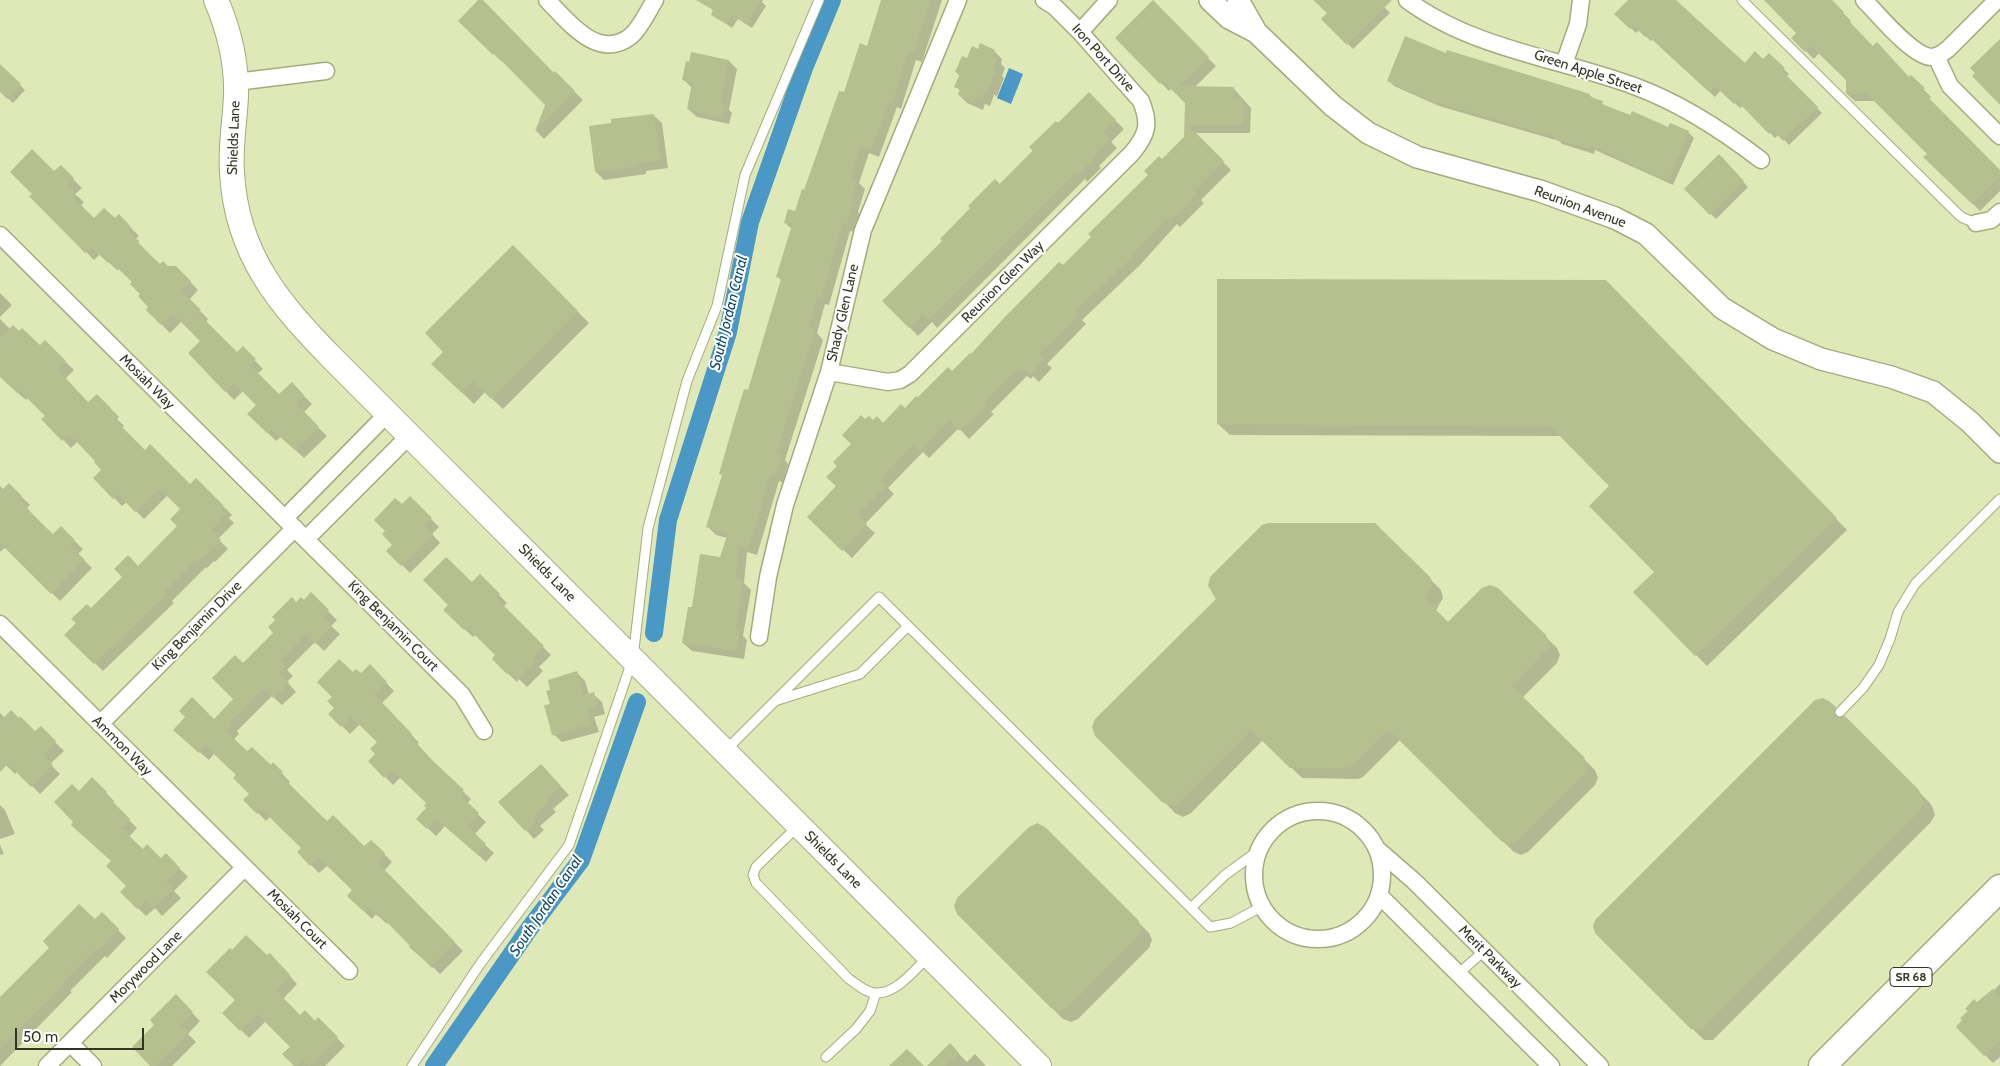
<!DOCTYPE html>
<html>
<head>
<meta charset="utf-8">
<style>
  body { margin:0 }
  #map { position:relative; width:2000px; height:1066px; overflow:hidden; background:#dfe8b7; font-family:Cabin,sans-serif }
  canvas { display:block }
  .scale { position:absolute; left:15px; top:1028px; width:129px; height:22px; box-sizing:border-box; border:2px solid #323522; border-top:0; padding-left:6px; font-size:15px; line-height:18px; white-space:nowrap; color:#323522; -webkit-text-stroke:4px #fff; paint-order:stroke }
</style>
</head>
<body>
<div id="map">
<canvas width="2000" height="1066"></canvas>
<div class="scale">50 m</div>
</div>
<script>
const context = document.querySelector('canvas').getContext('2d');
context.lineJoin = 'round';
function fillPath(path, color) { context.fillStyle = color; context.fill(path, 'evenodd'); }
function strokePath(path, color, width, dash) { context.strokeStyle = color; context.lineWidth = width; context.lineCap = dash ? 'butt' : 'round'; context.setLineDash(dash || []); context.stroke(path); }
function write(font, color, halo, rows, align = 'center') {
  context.font = font + ' Cabin,sans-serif'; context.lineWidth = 4; context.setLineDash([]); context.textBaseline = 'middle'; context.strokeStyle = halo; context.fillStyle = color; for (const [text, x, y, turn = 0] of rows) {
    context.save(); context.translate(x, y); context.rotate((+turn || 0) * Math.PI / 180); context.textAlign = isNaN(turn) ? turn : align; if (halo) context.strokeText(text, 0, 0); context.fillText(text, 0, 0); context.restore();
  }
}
fillPath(new Path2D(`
  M1009,68L1023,74L1011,104L997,98Z`), '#4a98c5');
fillPath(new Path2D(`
  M480,0L554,75L555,73L583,100L544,139L536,131L547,105L503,60L502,62L460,21Z
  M708,0H763L762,2L766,6L752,28L738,19L732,28L712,14L714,11L706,4Z
  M882,0H942L922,62L916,60L901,109L897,107L879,157L869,153L859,183L865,189L858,212L860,214L855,232L850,231L829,305L825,304L817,333L823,340L785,460L788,464L783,483L779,481L757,555L747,552L744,583L751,590L743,636L747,640L744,659L692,651L683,643L693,609L721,558L727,538L716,535L707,526L782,281L778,277L792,229L785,223L796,213L845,94L868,47Z
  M1315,0H1377L1390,13L1353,49L1323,19L1328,13Z
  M1629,0H1675L1745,64L1764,60L1769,55L1789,74L1786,77L1822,113L1789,145L1779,134L1775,138L1743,106L1740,108L1721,90L1715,97L1653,39L1651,41L1639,30L1636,33L1616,14Z
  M1766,0H1830L1851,21L1849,23L1873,48L1909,79L1911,77L1931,97L1928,100L2000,171V191L1980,211L1925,157L1928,154L1876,101H1855L1847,94V80L1819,53L1814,59L1792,38L1798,33Z
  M1153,2L1216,66L1194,88L1234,89L1251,108L1250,133H1194L1231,170L1201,200L1204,203L1180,227L1177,224L1140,265L1082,320L1086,324L1047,364L1052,368L1039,382L1033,376L1031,379L1027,376L991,412L994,414L969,439L959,428L929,458L923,452L888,488L894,494L865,524L875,533L852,558L817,525L837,486L839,466L865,421L883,425L905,410L971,356L1063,267L1186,137V102L1172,88L1169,91L1117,38Z
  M979,50L994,51L1002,59L1001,64L1005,68L1002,76L1004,78L997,96L994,95L990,106L985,104L983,110L967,103L959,95L961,91L956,87L960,76L956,72Z
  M1447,55L1589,95L1607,107L1669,129L1688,132L1694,138L1673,185L1595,150L1594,154L1562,144L1559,141L1439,106L1394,86L1389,81Z
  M729,61L737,69L729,110L732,113L729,124L697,117L688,109L692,88L684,80Z
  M6,71L25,90L13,103L0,91V77Z
  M1089,94L1124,129L1111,142L1117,148L1099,166L1101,168L1087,182L1085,179L937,328L932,322L918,336L884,301Z
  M653,115L662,123L668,168L646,171V174L604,180L596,172Z
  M1719,156L1748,187L1716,219L1685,189Z
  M61,167L82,188L75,194L84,202L80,206L94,220H115L119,216L139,236L135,239L160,266L176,267L198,290L189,300L208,319L206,322L237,354L243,348L263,369L257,374L279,396L292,384L312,404L303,413L327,436L304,458L281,437L276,441L249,414L258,405L243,391L234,400L189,353L202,341L182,321L170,333L147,310L150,307L134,282L120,268L117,270L100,254L94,260L31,196Z
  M513,247L589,323L503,409L485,392L474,404L444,375L445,352Z
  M1605,282L1847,530L1707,666L1635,593L1655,573L1611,486L1563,436L1230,435L1218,424Z
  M0,293L12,305L0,317Z
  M0,319L10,329L40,347L45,342L74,370L65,379L89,404L97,395L119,417L117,419L124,426L122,428L145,451L190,486L196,479L232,515L229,518L234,523L218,539L228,549L215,562L214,561L207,568L206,567L172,601L174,603L103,671L66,635L138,568L179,526L182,509L168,495L144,519L127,502L122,506L95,478L103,470L97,461L78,441L71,448L43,419L46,416L28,398L26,400L0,377Z
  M9,485L30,505L27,508L53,536L61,528L83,549L78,554L92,568L60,601L6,547L0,552V486L4,490Z
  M410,498L439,527L432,534L440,543L410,573L388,551L394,545L402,506Z
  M1375,525L1441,590L1443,598L1435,612L1448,624L1497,589L1557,648L1560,655L1557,663L1522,698L1595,770L1598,778L1595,785L1528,852L1521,855L1514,852L1400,740L1363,777L1358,779L1302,778L1263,740L1191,813L1183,817L1175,813L1094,731Z
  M480,576L507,603L503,607L551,655L539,667L543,671L527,687L519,679L517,682L493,659L497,655L476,634L473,637L445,610Z
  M311,594L337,620L331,626L340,634L324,651L315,642L287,670L293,676L287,682L296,692L282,705L272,696L237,731L239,734L233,740L248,753L271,766L273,764L290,782L288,784L327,823L364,848L371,841L392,862L384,871L463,951L440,974L433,967L432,968L388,922L387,924L376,914L372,919L357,904L354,890L328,865L319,873L298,852L302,848L270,817L266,821L245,800L251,794L237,775L214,754L209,760L183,738L214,721L235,699L243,665L275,633L296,603L304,601Z
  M370,666L394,691L382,703L419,743L417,744L436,766L471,799L467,804L486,822L474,835L494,853L486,862L445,826L436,836L418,819L428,808V803L401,777L393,785L370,761L377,754L379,742L360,724L350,734L330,714L336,708L353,674L361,675Z
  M577,673L585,681L589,695L593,694L602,702L605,714L594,717L599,732L562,742L553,734L552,705Z
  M1835,708L1929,802L1932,806L1935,815L1930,823L1713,1040H1704L1601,939Z
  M0,713L5,718L35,733L41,728L64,751L50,764L60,774L40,794L17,771L15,774L0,759Z
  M549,774L569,795L553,809L556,812L540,826L544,830L534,839L526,830Z
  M92,779L114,801L112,803L137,828L129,837L143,851L161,860L166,855L188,877L174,891L181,898L162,916L155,908L146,916L122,892L128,886L112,861L79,792Z
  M0,805L5,810L15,834L0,839Z
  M1056,840L1149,933L1152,940L1149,948L1078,1019L1071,1022L1063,1019L958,913Z
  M0,845L4,854L0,855Z
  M102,914L126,938L107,958L105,956L70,991L72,992L0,1066V998Z
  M232,952L267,957L278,963L297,984L283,999L300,1017L315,1022L318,1019L345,1046L325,1066H296L291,1047L266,1021L249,1038L224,1013L236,1000Z
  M2000,984V1057L1993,1063L1957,1027L1977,1004L1986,998Z
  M176,996L200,1021L188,1034L196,1042L172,1066H152L156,1025Z
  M950,1045L967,1062L975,1054L986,1066H929Z`), '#0003');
strokePath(new Path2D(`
  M654,633L668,520L728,332L750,222L804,68L832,0
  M434,1066L529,929L581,860L637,702`), '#4a98c5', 18);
fillPath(new Path2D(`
  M478,0H483L554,73L555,71L575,91L535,131L545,105L494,53L493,55L458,21Z
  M696,0H761L747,23L732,15L726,24L711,15L713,10Z
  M881,0H930L914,54L908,52L893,101L889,100L871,150L860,146L851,178L857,180L850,204L852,205L846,225L842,223L821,298L817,296L808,328L815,330L776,453L781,455L775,475L770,474L749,548L739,545L735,579L743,580L735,629L739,630L736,651L682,643L688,607H692L700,554L720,557L728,533L706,527L722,475L719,474L733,425L744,389L748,390L781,279L776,277L792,225L784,223L788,209L795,211L802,189L804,190L839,91L844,92L860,43L867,46Z
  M1153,0L1209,57L1179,86L1234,87V98H1243V125H1188L1224,161L1194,191L1197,194L1171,220L1168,217L1132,255L1133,256L1075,311L1079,315L1039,354L1044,359L1030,374L1024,369L1021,371L1018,368L984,402L986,405L960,431L949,420L920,450L914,444L880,479L887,485L857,515L867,524L842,551L807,517L836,486L826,477L837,466L833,462L851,444L842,435L861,415L865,419L869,416L873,420L877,416L883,423L901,404L905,408L916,396L918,397L948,367L952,371L970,353L971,354L1003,319L1059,262L1063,265L1091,237L1088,234L1148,175L1144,171L1159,156L1162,159L1184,137L1185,103L1163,81L1160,84L1115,38Z
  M1313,0H1392L1347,45L1321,19L1327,13Z
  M1628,0H1676L1745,63L1755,51L1763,59L1769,53L1785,68L1782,71L1818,107L1783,141L1773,130L1769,134L1737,101L1734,104L1715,86L1709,92L1647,35L1645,37L1633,25L1630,29L1614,14Z
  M1764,0H1832L1844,12L1842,14L1873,46L1877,42L1909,77L1911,75L1925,88L1922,91L2000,170V176L1972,204L1923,157L1927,154L1867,94H1846V80L1811,46L1805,52L1791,38L1796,33Z
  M1405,36L1446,53L1447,50L1590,94L1589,97L1603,101L1602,104L1630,115L1632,111L1668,127L1670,123L1689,131L1668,181L1590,145L1589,149L1555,139V137L1432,101L1387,81Z
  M2000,39V105L1972,76L1975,73L1970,68Z
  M980,43L995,50L992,56L997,58L993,68L996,69L988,89L986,88L981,98L977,96L974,102L958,95L960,89L954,87L960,74L955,72L962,56L967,58L972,46L978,49Z
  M691,52L729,60L720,102L724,103L721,117L687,109L692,83L682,80L686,61L689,62Z
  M0,64L21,84L7,99L0,92Z
  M1089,92L1116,120L1103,133L1110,139L1092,157L1094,159L1078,174L1076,172L928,320L923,315L909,328L882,301L942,241L940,239L970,208L968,206L995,179L1000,184L1033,151L1029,147L1056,121L1058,123Z
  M654,114L660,160L638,163L639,166L595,172L589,126L611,123V119Z
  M32,149L54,171L61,165L74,178L68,185L76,193L73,197L94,218L104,208L115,218L119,214L131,227L128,230L139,241L138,243L160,264L163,261L168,266H176L191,281L181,290L201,310L198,313L237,352L243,346L256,359L250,365L279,394L292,382L304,395L296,403L319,427L295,450L271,429L267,433L247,414L256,405L234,383L225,392L188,353L200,341L173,314L161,325L146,310L148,307L138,296L140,294L130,284L132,282L110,261L108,263L91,247L85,253L29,196L32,194L10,172Z
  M1719,154L1744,181L1710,215L1684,189Z
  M513,245L578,311L491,399L473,381L462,393L431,364L443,352L425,333Z
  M1217,279L1606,280L1837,518L1695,656L1633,592L1654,572L1589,506L1609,486L1550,426L1217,424Z
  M13,325L19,331L22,328L40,345L45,340L66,361L58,370L88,402L97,394L111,408L110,409L117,417L114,419L145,450L150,444L190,484L196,478L224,506L221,509L226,514L211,530L221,540L206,555L205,554L198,561L196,559L165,591L167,594L94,664L64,635L76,623L71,619L87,604L91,608L122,577L114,569L128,555L138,566L177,526L170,519L180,509L159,488L135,512L118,494L113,499L93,478L101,470L94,462L95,461L69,434L62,441L41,419L45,416L19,390L17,393L0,376V338Z
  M9,483L22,496L19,499L28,507L27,509L53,534L61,526L75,540L70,545L84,559L51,594L0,543V492Z
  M410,496L432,518L424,525L433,534L401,566L386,551L392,545L382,534L385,531L374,520L395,498L402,504Z
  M1269,523H1375L1430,577L1432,581V586L1425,599L1448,622L1482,588L1490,585L1498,588L1546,635L1549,643L1548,648L1512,686L1584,757L1587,766L1584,774L1517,841L1509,845L1501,841L1388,729L1352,766L1346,768H1290L1251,730L1179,802L1171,806L1162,802L1095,736L1092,727L1095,719L1216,599L1208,586L1210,577L1262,525Z
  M446,557L472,582L480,574L500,594L496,598L544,646L532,658L535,661L518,679L510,672L507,674L492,659L495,655L467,627L464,630L443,610L448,605L423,580Z
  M311,592L329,610L324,617L332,625L315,644L306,634L280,661L286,666L279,673L289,683L273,698L263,688L230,722L232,725L226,731L247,751L252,747L271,765L273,762L283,772L280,775L327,821L333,815L364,846L371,840L385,853L377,862L455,942L431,966L409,947L410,946L379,914L377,916L367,907L363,911L347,896L352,890L318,857L310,866L297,852L301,848L261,809L257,814L243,800L249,794L233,778L236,775L214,754L205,746L199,753L173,730L185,717L179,711L192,697L214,719L233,699L212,678L235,655L243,663L273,633L268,627L275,620L272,617L292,597L296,602L301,597L304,600Z
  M339,659L353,672L356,669L361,673L370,664L387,682L374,694L412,734L410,736L432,760L464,790L460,795L479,813L467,826L486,844L477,854L436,819L427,829L416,819L426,808L424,806L426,803L392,770L384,778L368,761L375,754L370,749L377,742L351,717L341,727L328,714L334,708L327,701L332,697L317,682Z
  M577,671L584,695L594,692L597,706L587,708L591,724L552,735L544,705L550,704L546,691L550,690L548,680Z
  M1823,698L1829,701L1836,707L1834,713L1836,717L1841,718L1845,716L1918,789L1921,794L1924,803L1919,812L1701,1030L1691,1029L1595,933L1593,925L1596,919L1815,700Z
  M11,710L19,718L20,716L35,731L41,726L56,741L43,755L53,765L31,787L8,764L0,772V722Z
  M541,764L561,786L546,800L548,803L533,817L536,821L525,831L498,802Z
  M92,777L107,792L105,794L130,819L121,828L143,849L147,844L161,858L166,853L180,868L166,881L173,889L153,908L146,901L137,909L120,892L126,886L106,866L111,861L71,825L73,822L54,802L72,784L79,791Z
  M1037,823L1045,827L1138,920L1142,928L1138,936L1067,1008L1059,1011L1051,1008L957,914L954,906L957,898L1029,827Z
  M79,904L95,919L102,912L119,929L98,951L96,949L63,982L64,983L0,1049V997L49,948L43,941Z
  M246,935L267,955L270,953L290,975L276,990L300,1015L305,1010L315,1021L318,1017L338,1037L309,1066L303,1060L297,1066H294L282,1054L290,1047L257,1014L240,1031L222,1013L235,1000L206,972L230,948L232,950Z
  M1993,989L2000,996V1040L1984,1056L1956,1027L1962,1020L1960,1018L1968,1011L1965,1009L1974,999L1977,1002Z
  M176,994L193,1012L180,1025L189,1033L155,1066H150L132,1047L154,1025L150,1020Z
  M950,1043L959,1053L946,1066H927Z
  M907,1049L924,1066H889Z`), '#b6bf90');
const service = new Path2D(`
  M1742,0L1958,214L1963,218L1976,223
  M778,700L860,674L908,626
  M1840,712L1863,688L1879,665L1890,639L1898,612L1915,584L2000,499
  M725,751L879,597L1210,927L1231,923L1261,907
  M798,826L756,867L753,875L756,883L849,979C857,984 866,993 876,993C897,994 915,969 929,956
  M1191,908L1225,875L1258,851
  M1458,974L1484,951
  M826,1057L856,1029L870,1011L876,993
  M412,1066L480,964L569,845L633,658L648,528L687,381L717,306L745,175L819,0`);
const minor = new Path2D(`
  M547,0C568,21 598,62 631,36C641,27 648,11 655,0
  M1407,0C1473,49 1558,58 1634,86C1681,103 1722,130 1761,160
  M1864,0C1878,14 1912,56 1931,57C1938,57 1943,53 1948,49L1997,0
  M1080,32L1109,0
  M1936,56L1950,86L2000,136
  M1564,64L1578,24L1581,0
  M236,82L326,71
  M1976,223L1991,220L2000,212
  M0,235L462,695L484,731
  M829,372L888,382L900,380L910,374L1132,153C1148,134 1150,123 1141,101L1080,32L1055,7L1044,0
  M285,518L388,413
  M306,539L410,435
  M0,624L349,971
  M759,637L768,577L785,505L829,372L863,230L958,0
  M100,724L295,528
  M1254 875a64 64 0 1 1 128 0a64 64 0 1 1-128 0Z
  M1377,849L1414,881L1600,1066
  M1380,896L1551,1066
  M70,1043L93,1066
  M47,1066L244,868`);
const tertiary = new Path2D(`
  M1210,0L1229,18L1256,32L1333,106L1368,133L1417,157L1540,191L1615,218L1646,234L1722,308L1773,339L1821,359L1891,377L1933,392L1970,422L2000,452
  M1238,0L1256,32`);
const secondary = new Path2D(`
  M216,0C229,30 237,63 236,96C235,121 230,146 232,172C236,254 279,304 334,360L1039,1066`);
const primary = new Path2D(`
  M1822,1066L2000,888`);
strokePath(service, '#a3ac7d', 11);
strokePath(minor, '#a3ac7d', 19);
strokePath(tertiary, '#a3ac7d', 24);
strokePath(secondary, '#a3ac7d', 26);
strokePath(primary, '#a3ac7d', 29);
strokePath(service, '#fff', 9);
strokePath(minor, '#fff', 16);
strokePath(tertiary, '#fff', 21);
strokePath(secondary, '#fff', 24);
strokePath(primary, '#fff', 26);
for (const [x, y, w] of [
  [1911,977,42]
]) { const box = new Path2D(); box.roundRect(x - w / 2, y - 9.5, w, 19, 4); context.fillStyle = '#fff'; context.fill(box); strokePath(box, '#323522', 1); }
write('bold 12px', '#323522', null, [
  ["SR 68",1911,977]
]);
write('14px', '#323522', '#fff', [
  ["Iron Port Drive",1103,58,48],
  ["Green Apple Street",1588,72,18],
  ["Shields Lane",234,138,-88],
  ["Reunion Avenue",1580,207,20],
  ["Reunion Glen Way",1003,282,-45],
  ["Shady Glen Lane",843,313,-77],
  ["Mosiah Way",147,382,45],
  ["Shields Lane",547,573,45],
  ["King Benjamin Drive",197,626,-45],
  ["King Benjamin Court",393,626,45],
  ["Ammon Way",122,746,45],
  ["Shields Lane",833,860,45],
  ["Mosiah Court",297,919,45],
  ["Merit Parkway",1490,957,45],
  ["Morywood Lane",146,967,-45]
]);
write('italic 15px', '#0c4b6a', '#fff', [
  ["South Jordan Canal",729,313,-76],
  ["South Jordan Canal",546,906,-56]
]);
</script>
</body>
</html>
